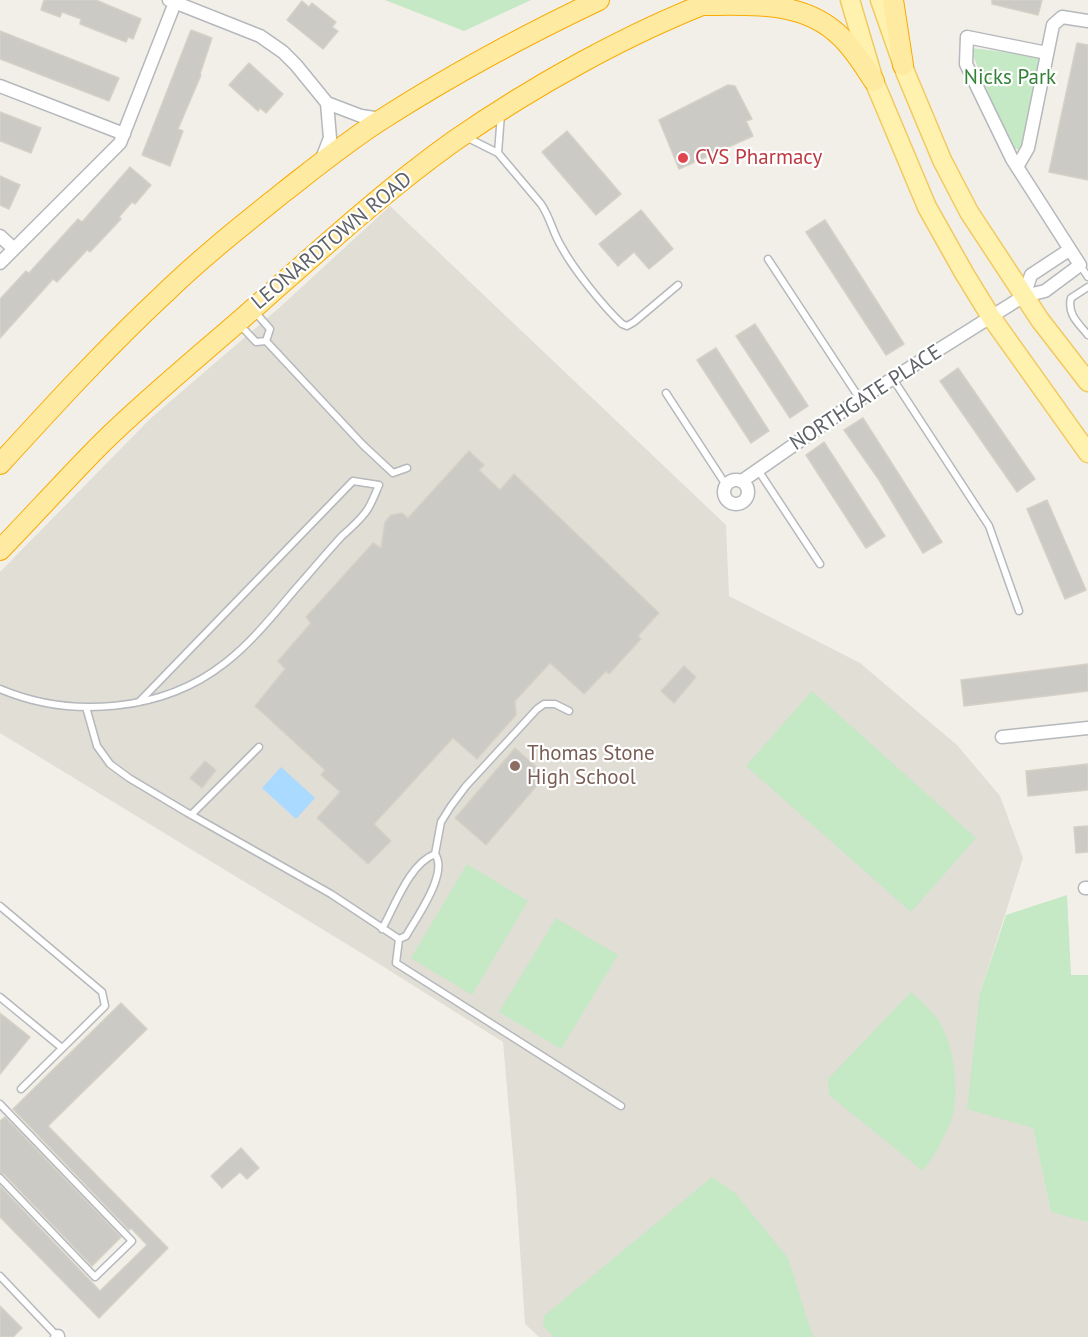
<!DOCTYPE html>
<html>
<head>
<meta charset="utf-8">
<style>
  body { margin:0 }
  canvas { display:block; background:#f1efe8 }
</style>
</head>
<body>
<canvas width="1088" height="1337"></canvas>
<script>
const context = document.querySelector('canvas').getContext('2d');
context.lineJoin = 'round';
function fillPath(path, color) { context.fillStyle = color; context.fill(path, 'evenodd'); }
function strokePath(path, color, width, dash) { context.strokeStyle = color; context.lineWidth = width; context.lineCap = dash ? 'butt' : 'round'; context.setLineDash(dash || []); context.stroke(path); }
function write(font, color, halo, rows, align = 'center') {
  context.font = font + ' "PT Sans",sans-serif'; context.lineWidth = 4.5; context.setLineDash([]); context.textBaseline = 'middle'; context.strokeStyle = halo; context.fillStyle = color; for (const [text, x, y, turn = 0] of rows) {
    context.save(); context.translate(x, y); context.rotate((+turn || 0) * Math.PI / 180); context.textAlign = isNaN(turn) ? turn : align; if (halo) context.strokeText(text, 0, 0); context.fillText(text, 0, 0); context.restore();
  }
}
fillPath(new Path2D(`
  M390,206L726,525L729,596L860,663L957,745L1000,796L1023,858L980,993L1033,1128L1051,1211L1088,1222V1337H539L525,1324L516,1190L503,1042L368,957L0,733V572L151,418L279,308Z`), '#e1ded6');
fillPath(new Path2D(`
  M385,0H531L464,31Z
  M970,48L1041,56L1020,150L1010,147Z
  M812,691L976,838L911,912L746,766Z
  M467,864L528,901L472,995L411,958Z
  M1067,895L1071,975H1088V1222L1051,1212L1033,1128L967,1109L980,993L1006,915Z
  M556,918L618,955L561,1049L499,1012Z
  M911,992C921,1001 932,1011 940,1023C954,1045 960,1092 952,1118C945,1137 935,1154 923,1171L829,1095L828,1079Z
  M712,1177L735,1193L788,1258L813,1337H554L543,1326L544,1316Z`), '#c5e8c5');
fillPath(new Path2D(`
  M281,767L315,798L296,819L262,788Z`), '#aadaff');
const building = new Path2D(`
  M44,0H96L141,19L133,39L128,37L126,42L80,24L81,19L62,12L60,17L41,10Z
  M992,0H1042L1038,15L992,4Z
  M302,1L309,7L312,3L336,22L332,27L338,31L323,49L287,20Z
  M191,30L212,38L200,74L201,75L178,129L183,131L170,166L142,155Z
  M0,31L119,78L109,101L0,59Z
  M1077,43L1088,45V180L1049,172Z
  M249,63L283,94L266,113L260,108L258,111L229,85Z
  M728,85L735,86L752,119L746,121L753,136L679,169L659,120Z
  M0,112L41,128L31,153L0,141Z
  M567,131L621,194L596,215L542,152Z
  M130,167L151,185L135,204L132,202L119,217L121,219L90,252L87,250L57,282L53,279L0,338V299L26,271L29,273L78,219L82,222Z
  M0,176L20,185L9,209L0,205Z
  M641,210L673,249L649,269L634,252L618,266L599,244Z
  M825,220L904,344L886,355L806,232Z
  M755,324L808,406L790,418L736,336Z
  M716,348L769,431L751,443L697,360Z
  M958,368L1035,479L1017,492L940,381Z
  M863,418L942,542L923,553L879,480L844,430Z
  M824,442L885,536L866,548L806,455Z
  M469,451L484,465L479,470L500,490L514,474L659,613L638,636L641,639L609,674L606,671L584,694L550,663L515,701L516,715L477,759L453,738L374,824L391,841L368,864L317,818L340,792L321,775L325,770L255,706L285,669L278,661L311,623L306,617L373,543L381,548L385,522L391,515L402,513L408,518Z
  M1047,500L1086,590L1065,599L1027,509Z
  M1088,664V691L964,706L961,680Z
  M684,666L696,677L674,703L661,691Z
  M515,748L546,775L486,845L455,818Z
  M205,761L216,770L202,788L190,778Z
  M1088,764V790L1028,796L1026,771Z
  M1088,826V852L1076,853L1074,827Z
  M121,1003L147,1029L48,1126L168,1248L99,1318L0,1217V1186L100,1291L147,1245L131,1228L129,1230L13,1109Z
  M0,1013L30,1037L0,1074Z
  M5,1117L121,1237L92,1266L4,1174L0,1173V1121Z
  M241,1148L259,1168L247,1179L240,1172L222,1188L211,1176Z
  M0,1306L22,1328L13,1337H0Z`);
fillPath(building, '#cccac5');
strokePath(building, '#d6d1c6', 1.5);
const service = new Path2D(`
  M466,137L498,153L501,114
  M498,153L541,204C550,217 553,233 561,246C574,270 603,306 622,324L627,326L634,322L678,285
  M768,259L860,399
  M1080,265L1088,277
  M1088,287L1071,298C1067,314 1078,323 1088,335
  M255,312L270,329L266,341
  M240,325L256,342L266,341L363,445L393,473L407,468
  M893,379L989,526L1019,611
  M666,393L726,485
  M758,470L820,564
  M0,689C71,719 163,712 225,663C256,639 280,606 306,577C318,563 330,549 342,536C350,529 358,522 365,513C371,506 375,494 379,485L353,481L139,702
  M86,707L97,746L110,764L129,778L186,812L331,894L399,939L406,936C416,918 449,873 435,854
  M191,815L259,747
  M0,906L102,992L105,1006L21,1089
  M382,929C395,906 409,864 435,854L441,822L451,806L466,786L537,709L544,704H555L569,711
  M399,939L396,963L621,1106
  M0,997L62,1048
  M0,1104L132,1241L95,1277L0,1178
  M0,1276L58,1337`);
const minor = new Path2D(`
  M169,0L260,36L283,52L296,65L327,103
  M0,86L124,134
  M321,161L330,138L327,103L361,116L381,119
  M1017,167L1028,148L1053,25L1062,17L1088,21
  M0,236L14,249
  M0,263L120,143L176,0
  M1024,296L1031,275L1069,250
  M724 492a12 12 0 1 1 24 0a12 12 0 1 1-24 0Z
  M742,481L857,401L1024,296L1045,291L1080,265L1012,159L966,64L967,37L1047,53
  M1002,737L1088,728
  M1085,888H1088
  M57,1337L58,1336`);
const primary = new Path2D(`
  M850,0L874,81L927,207L964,273L991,317L1088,453
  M880,0L906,74L942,160L969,212L1040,320L1088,382`);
const trunk = new Path2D(`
  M893,0L903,65
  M703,5C751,5 803,0 840,36C854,49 864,66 874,81
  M0,464C53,406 106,348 164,294C202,257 244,224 285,191C317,166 349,140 384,118C453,74 525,35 599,0
  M0,550C35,514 68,477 104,441C146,400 192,362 237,323C308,261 377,196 454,141C532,87 626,34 715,0`);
strokePath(service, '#b5b8bc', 9);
strokePath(minor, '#b5b8bc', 15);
strokePath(primary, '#f2c960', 21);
strokePath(trunk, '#f9ab00', 22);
strokePath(service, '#fff', 6);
strokePath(minor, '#fff', 12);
strokePath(primary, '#fff2af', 18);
strokePath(trunk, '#feeaa1', 20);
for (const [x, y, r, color] of [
  [683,158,6,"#e0444e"],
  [515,766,6,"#8d6e63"]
]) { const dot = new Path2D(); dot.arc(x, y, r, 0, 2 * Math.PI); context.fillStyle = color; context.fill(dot); strokePath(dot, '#fff', 2); }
write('21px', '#348238', '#fff', [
  ["Nicks Park",1010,78]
]);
write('21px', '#be3a42', '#fff', [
  ["CVS Pharmacy",695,158]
], 'left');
write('21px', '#5f6368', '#fff', [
  ["LEONARDTOWN ROAD",332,241,-40],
  ["NORTHGATE PLACE",866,398,-33]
]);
write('21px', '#785e54', '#fff', [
  ["Thomas Stone",527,754],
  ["High School",527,778]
], 'left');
</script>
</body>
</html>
